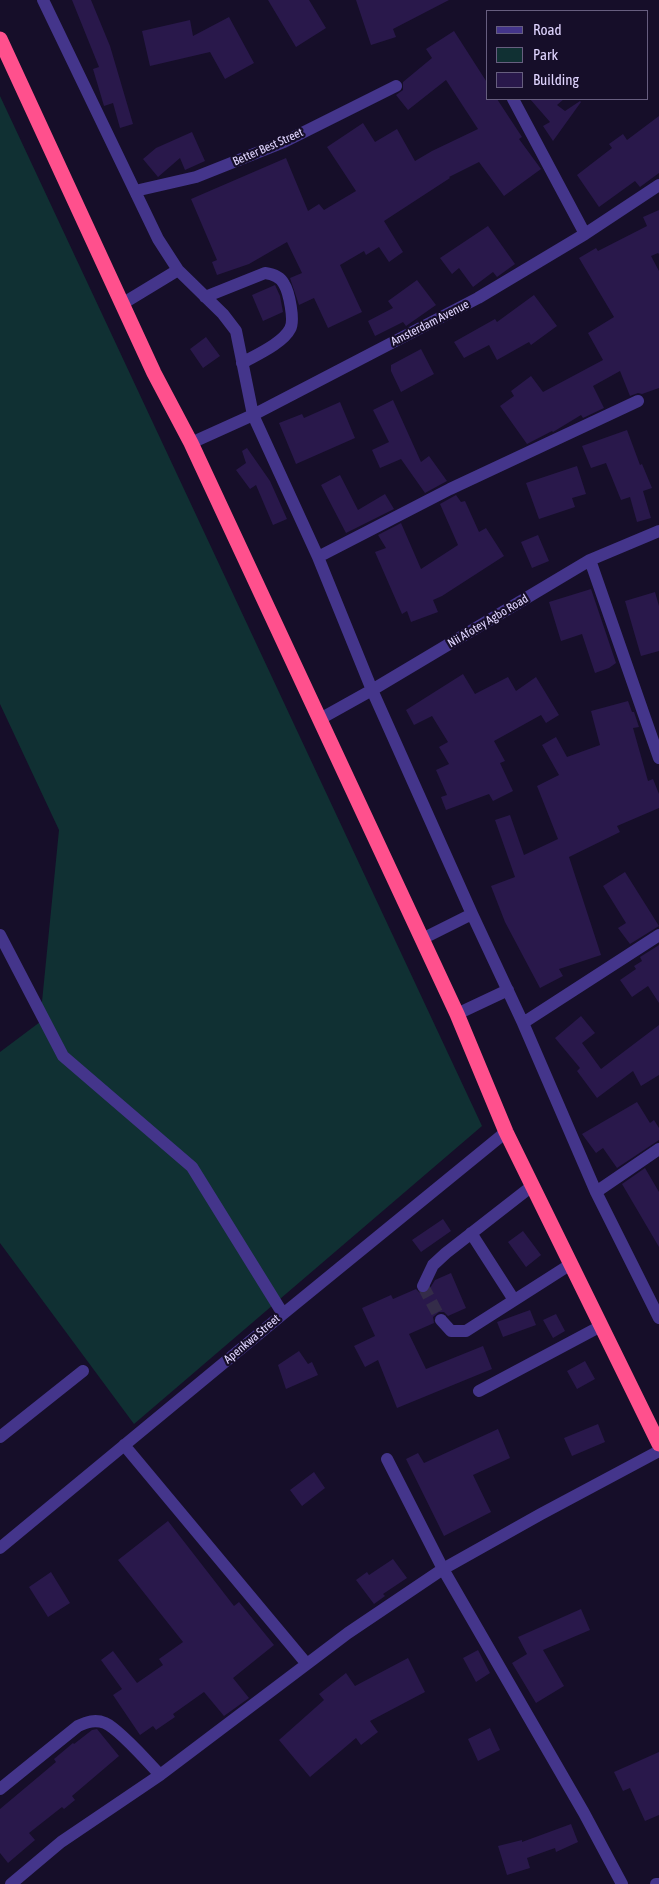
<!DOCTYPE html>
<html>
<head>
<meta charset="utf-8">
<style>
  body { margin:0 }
  #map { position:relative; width:659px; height:1884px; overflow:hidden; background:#160e29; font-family:"Asap Condensed",sans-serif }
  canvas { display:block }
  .legend { position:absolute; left:486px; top:10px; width:162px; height:90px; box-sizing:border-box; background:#160e29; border:1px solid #675e7f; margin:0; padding:6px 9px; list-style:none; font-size:15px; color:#e0d5ff }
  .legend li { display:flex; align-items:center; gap:10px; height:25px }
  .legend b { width:25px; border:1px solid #675e7f }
</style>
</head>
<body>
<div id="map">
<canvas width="659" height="1884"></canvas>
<ul class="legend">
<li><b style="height:6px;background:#44358b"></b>Road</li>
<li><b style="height:14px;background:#103033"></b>Park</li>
<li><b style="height:14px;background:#29184b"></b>Building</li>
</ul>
</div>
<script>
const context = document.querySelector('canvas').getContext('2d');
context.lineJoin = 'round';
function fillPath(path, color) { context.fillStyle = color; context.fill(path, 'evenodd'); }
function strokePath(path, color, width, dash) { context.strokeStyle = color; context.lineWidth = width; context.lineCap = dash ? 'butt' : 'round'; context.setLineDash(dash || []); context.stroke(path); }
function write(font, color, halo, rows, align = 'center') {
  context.font = font + ' "Asap Condensed",sans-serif'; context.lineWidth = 4.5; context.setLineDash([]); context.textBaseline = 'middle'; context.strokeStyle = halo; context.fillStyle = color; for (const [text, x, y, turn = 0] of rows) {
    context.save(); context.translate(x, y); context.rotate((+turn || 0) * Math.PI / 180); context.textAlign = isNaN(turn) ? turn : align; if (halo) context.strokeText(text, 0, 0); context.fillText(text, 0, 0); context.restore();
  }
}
fillPath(new Path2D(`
  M0,96L482,1126L134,1424L0,1243V1052L40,1022L59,830L0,704Z`), '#103033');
fillPath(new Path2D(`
  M72,0H91L110,46L133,124L120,128L113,103L104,106L93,69L99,67Z
  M268,0H309L326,28L296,47Z
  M356,0H449L393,29L396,37L371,45Z
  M229,17L254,63L225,79L210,52L150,66L142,31L190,20L193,36Z
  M454,31L488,84V99H497L522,137L519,139L541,169L504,196L479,162L449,177L450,178L384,221L403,252L389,262L379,247L366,255L364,251L340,265L362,312L328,328L314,298L299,305L290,278L302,273L287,242L249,264L217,275L212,262L217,260L191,199L286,158L308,211L319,204L324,210L356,191L327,147L363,123L375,142L397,129L415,161L432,151L478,129L446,80L408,110L396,95L403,90V82L432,58L426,49Z
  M530,99H564L557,105L565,111L580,101L581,102L553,141L543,126L550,122Z
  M659,116V173L640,187L635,181L599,207L577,175L612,148L609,144L623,134L627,140Z
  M192,132L205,161L185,170L180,158L158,177L143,159L156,148Z
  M659,210V254L658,253L651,256L659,271V388L642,394L638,393L630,396L620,371L593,386L604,408L583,418L581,415L553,432L552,431L527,444L500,406L514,396L511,391L531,376L543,392L603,360L588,333L614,317L579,258L596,248L598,251L647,226L643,217Z
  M488,226L515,264L497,277L493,272L473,287L459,268L452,274L440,258Z
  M417,280L436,305L406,326L403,322L375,336L368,321L393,308L388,301Z
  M275,285L280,296L283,312L263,321L252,295Z
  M534,295L557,326L531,345L529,342L497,360L489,345L464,358L454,342L495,319L497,322Z
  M206,337L220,356L203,368L190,349Z
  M421,349L434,374L401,392L391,371V365Z
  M393,400L421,462L429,456L447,481L425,493L401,459L380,468L372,450L389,442L373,410Z
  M340,402L355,438L296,464L279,423L302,414L304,418Z
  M627,430L640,465L642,464L652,488L643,491L651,518L637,522L630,497L621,500L606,463L591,468L582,446Z
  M247,448L270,481L287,519L273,525L256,485L250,489L236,470L246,463L242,451Z
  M577,466L586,494L572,498L575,507L539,519L526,483Z
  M340,475L358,510L385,494L394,509L346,533L321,485Z
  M456,495L461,502L465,501L479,532L486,528L504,556L442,596L433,600L438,612L411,622L407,611L402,614L375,552L386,548L378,535L401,523L421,569L458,545L440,504Z
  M538,535L549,561L532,568L521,542Z
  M591,589L616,663L609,668L595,673L582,634L561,641L549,602Z
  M655,592L659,606V651L641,656L625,601Z
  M463,674L475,694L508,677L516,691L536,677L559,715L546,723L541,715L494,741L505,761L500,763L513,791L493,801L489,794L446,810L441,797L447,795L436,770L449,764L439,747L448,742L432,716L414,725L406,710Z
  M628,701L632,712H634L639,727L633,728L648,781L653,779L659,794V808L617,826L620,832L569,857L601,955L559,969L563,976L540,988L505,922L491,886L515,877L495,820L510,815L524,855L558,839L537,786L559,775L542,745L556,737L567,757L600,745L591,711Z
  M625,872L659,926L630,944L618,928L626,923L603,886Z
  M659,945V1003L648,986L632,997L620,980L636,969L634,966L642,961L640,957Z
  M581,1016L595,1033L582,1043L601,1069L659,1025V1075L641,1086L633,1071L597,1098L577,1071L580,1068L555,1038Z
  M637,1102L650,1123L654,1120L659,1128V1140L617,1168L603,1148L596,1153L582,1134Z
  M645,1168L659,1192V1247L622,1184Z
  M443,1219L451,1231L421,1252L412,1240Z
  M523,1231L541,1255L526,1267L508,1242Z
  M451,1273L466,1308L448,1316L444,1312H439L433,1317L434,1323L409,1334L426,1369L483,1346L492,1369L397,1408L378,1360L365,1367L354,1346L375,1336L362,1308L391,1295L393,1299L416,1289L420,1293H427L435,1280Z
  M530,1310L536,1325L503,1337L497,1322Z
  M556,1314L565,1331L553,1338L543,1320Z
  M299,1351L308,1364L312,1362L318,1375L286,1389L278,1365Z
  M585,1361L595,1379L577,1389L567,1371Z
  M598,1424L605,1442L572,1456L564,1438Z
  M498,1429L510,1458L473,1475L491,1512L444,1536L406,1459L418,1453L424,1463Z
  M314,1472L325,1488L302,1506L290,1490Z
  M168,1521L234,1606L239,1602L274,1645L233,1678L249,1698L224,1716L204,1692L173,1714L175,1717L156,1730L153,1726L140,1735L113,1695L122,1689L101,1660L113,1651L137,1683L163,1665L159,1659L183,1642L118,1560Z
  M393,1559L407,1578L383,1594L385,1596L374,1604L356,1580L367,1572L369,1575Z
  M51,1572L70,1603L48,1617L29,1587Z
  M581,1609L590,1630L543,1650L564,1686L536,1703L512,1663L527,1654L518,1637Z
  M478,1650L490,1673L476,1682L463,1658Z
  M408,1658L425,1692L370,1721L378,1732L361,1745L356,1738L310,1777L279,1740L324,1700L319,1694L346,1673L355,1686Z
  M490,1728L500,1750L478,1761L468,1739Z
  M97,1729L119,1756L72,1796L75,1800L64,1809L62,1807L29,1833L35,1840L8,1863L0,1853V1809L56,1762L54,1759L73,1743L74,1744L92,1730Z
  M659,1752V1815L645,1821L630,1788L623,1791L614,1772Z
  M571,1824L578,1842L556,1852L555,1848L527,1858L530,1868L507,1875L498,1846L522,1840V1842Z`), '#29184b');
strokePath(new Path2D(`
  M423,1286L441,1320`), '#342c49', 12, [12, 6]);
strokePath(new Path2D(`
  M43,0L158,239L178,270L122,304
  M513,99L585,234
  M135,191L196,177L284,142L396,86
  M178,270L223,314L236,331L253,415L318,557L372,690L472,914L523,1023
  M205,297L265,273C273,274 280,276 284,284C289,292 295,321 290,329C283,343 256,355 242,363
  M191,443L253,415L478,298L585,234L659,185
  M318,557L450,489L638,401
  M590,560L659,758
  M320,719L372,690L590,560L659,531
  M0,935L63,1056L192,1167L283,1314
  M659,935L523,1023L596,1192L659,1318
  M422,939L472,914
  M457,1014L508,990
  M596,1192L659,1149
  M471,1233L514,1300
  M423,1286L433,1265L446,1253L532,1186
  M441,1320L451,1331H466L571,1264
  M479,1391L601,1326
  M0,1437L83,1371
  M124,1445L306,1663
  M387,1459L443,1569L584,1813L622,1884
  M0,1548L283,1314L506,1132
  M0,1789L78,1726C87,1722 95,1719 105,1723C119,1729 148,1762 160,1775
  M11,1884L61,1842L160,1775L348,1633L443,1569L541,1514L659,1451
  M656,1884H659`), '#44358b', 12);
strokePath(new Path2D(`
  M0,39L154,373L191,443L457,1014L506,1132L659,1444`), '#ff508d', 15);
write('12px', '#e0d5ff', '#160e29', [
  ["Better Best Street",268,147,-24],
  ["Amsterdam Avenue",430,323,-27],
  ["Nii Afotey Agbo Road",488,621,-31],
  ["Apenkwa Street",252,1339,-40]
]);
</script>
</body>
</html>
